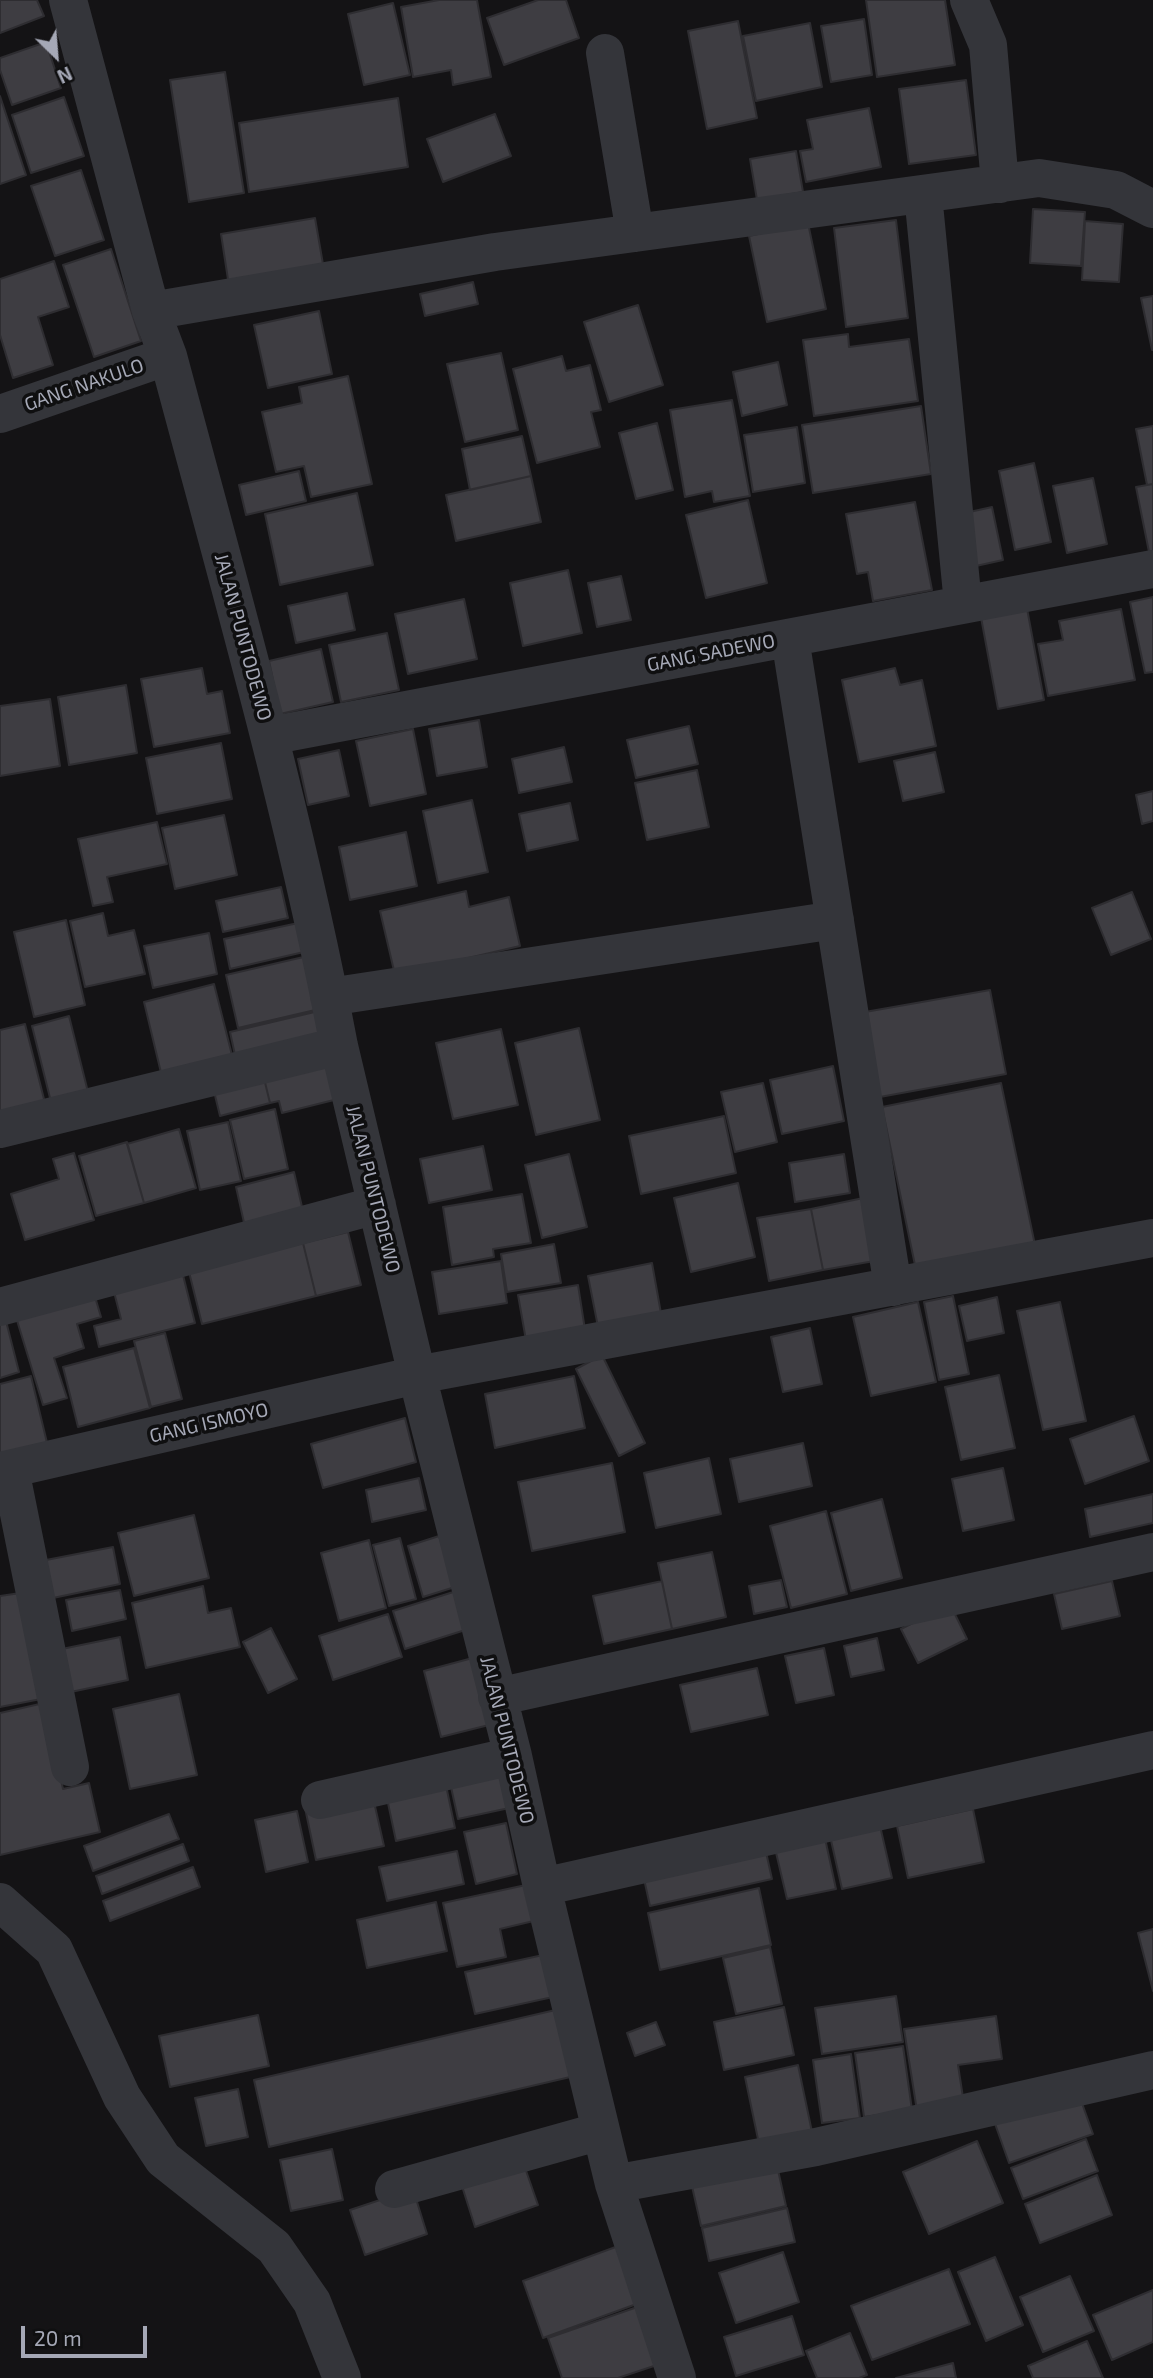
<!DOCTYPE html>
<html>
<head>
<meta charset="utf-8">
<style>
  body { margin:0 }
  #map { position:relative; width:1153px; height:2378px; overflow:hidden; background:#141315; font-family:"Exo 2",sans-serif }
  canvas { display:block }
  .north { position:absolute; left:21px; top:21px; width:70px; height:70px; -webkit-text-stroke:5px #0f0f10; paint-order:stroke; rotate:155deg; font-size:19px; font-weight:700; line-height:28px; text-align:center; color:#a5a8b6 }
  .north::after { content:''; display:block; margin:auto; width:24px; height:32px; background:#a5a8b6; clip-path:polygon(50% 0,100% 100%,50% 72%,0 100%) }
  .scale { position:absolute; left:21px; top:2326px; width:126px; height:32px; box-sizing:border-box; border:4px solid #a5a8b6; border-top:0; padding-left:9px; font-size:21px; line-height:24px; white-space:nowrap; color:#a5a8b6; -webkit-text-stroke:5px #0f0f10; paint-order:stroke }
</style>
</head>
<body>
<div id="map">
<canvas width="1153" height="2378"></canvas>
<div class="north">N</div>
<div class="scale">20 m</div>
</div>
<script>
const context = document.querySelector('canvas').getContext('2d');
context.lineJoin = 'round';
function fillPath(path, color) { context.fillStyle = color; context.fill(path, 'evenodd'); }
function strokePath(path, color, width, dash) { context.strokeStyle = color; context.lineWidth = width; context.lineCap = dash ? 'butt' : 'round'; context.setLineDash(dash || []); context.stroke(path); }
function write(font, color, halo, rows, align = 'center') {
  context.font = font + ' "Exo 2",sans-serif'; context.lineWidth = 7; context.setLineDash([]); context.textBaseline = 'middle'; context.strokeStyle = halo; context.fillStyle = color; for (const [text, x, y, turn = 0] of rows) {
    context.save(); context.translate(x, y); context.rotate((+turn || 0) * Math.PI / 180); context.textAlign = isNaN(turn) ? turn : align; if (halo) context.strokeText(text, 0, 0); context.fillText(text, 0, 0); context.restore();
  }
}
const building = new Path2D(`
  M0,0H37L44,16L0,33Z
  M439,0H477L491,77L453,85L451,70L413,77L401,7Z
  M538,0H566L579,38L504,65L487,18Z
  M866,0H945L955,65L877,77Z
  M393,3L410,75L364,85L348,14Z
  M864,19L872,75L831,82L821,26Z
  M738,21L757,118L707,129L688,31Z
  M810,23L822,87L756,101L743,36Z
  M46,42L61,88L12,105L0,70V58Z
  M225,72L244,193L189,202L170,80Z
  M966,80L976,155L909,164L899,89Z
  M0,96L26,175L0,184Z
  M64,97L84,156L31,173L12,115Z
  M398,98L408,167L249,192L239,123Z
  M869,108L881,167L806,182L800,151L813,149L807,120Z
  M495,114L511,156L443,182L427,139Z
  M796,151L803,192L757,200L750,159Z
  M81,170L104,240L55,256L31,186Z
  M1033,209L1085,212L1081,266L1030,263Z
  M315,218L324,270L229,286L221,234Z
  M896,220L908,318L846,327L834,228Z
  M1085,221L1123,224L1119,282L1082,280Z
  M808,223L826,309L767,322L749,236Z
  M111,249L141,341L94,357L63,265Z
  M54,261L69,307L38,317L53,365L13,378L0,335V279Z
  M473,282L478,304L425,316L420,294Z
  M1153,296V350H1152L1141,298Z
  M638,305L663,385L609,402L584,322Z
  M319,311L332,374L268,388L254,325Z
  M848,334L849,347L909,339L918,401L814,416L803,340Z
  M501,353L518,430L465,442L447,364Z
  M562,356L566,371L590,365L601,410L591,412L600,447L537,463L513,369Z
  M778,362L787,405L742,416L733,372Z
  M348,376L372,484L311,497L304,466L276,472L262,412L302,403L299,387Z
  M732,400L750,496L714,502L712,491L685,497L670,410Z
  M921,406L931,474L813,493L802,425Z
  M657,423L673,490L636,499L619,433Z
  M1153,426V484L1147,485L1136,429Z
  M797,427L805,483L753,492L744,435Z
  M522,436L531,476L470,490L462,449Z
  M1034,463L1051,542L1015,550L999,471Z
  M299,471L306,501L246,515L239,485Z
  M531,476L541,522L456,541L446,495Z
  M1093,478L1107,544L1067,553L1053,486Z
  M1153,484V551L1149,552L1136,487Z
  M357,493L373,565L280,585L265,514Z
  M748,500L767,583L706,598L686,515Z
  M915,502L932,590L873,601L868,572L857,574L846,514Z
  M992,507L1003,560L976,566L965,513Z
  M568,570L582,633L523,646L510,583Z
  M621,576L631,620L597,627L588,583Z
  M347,593L355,630L296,643L288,606Z
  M1153,597V672L1145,673L1130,602Z
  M464,599L477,659L408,674L395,614Z
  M1026,603L1044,700L998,709L980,612Z
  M1121,609L1135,680L1048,696L1038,644L1063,640L1059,621Z
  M387,633L399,690L341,702L329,645Z
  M321,649L333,702L280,714L269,661Z
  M202,668L207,694L222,691L230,733L154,747L141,679Z
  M895,668L900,685L922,680L936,746L859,762L842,680Z
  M126,685L137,753L69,765L58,697Z
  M50,699L60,766L0,776V706Z
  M479,720L487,767L437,776L429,729Z
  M689,726L698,764L636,778L627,740Z
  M413,729L426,794L370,806L356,741Z
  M221,743L232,799L157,814L146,758Z
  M564,747L572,782L519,793L512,759Z
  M339,750L349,796L308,805L298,759Z
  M935,752L944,792L903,801L894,761Z
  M697,770L709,827L647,840L635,783Z
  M1153,791V821L1142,824L1136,795Z
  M472,800L488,872L438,883L423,811Z
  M570,803L578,840L527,851L519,814Z
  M224,815L237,875L175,889L162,828Z
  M157,822L167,864L107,877L113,902L93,906L78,839Z
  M406,832L417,886L350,900L339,847Z
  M281,887L288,918L223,932L216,901Z
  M466,891L469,907L509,897L520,946L395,975L380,911Z
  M1132,892L1151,939L1111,955L1092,908Z
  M103,913L108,936L134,930L145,974L85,987L70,921Z
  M66,920L85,1005L34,1017L14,932Z
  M298,923L304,952L230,969L224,939Z
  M209,933L217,974L153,988L144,946Z
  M312,955L324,1008L238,1028L226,975Z
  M214,984L234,1063L163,1081L144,1002Z
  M990,990L1006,1074L880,1097L865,1012Z
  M323,1010L332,1047L238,1069L230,1032Z
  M69,1016L88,1092L51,1102L32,1026Z
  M25,1024L46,1107L0,1119V1030Z
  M579,1028L600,1120L536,1135L515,1043Z
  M501,1029L518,1105L453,1119L436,1043Z
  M326,1050L338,1099L282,1113L279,1101L270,1103L261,1066Z
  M261,1066L270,1103L220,1116L211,1079Z
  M833,1066L844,1121L782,1134L770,1080Z
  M763,1083L777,1142L735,1152L721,1092Z
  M1001,1083L1035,1245L916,1270L882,1107Z
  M275,1109L288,1169L244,1179L230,1120Z
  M724,1116L736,1173L641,1194L629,1136Z
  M228,1122L241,1181L200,1190L187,1131Z
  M179,1129L196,1188L144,1203L127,1144Z
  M127,1142L144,1203L96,1216L79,1156Z
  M483,1146L492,1190L429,1203L420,1159Z
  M74,1153L94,1220L25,1240L11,1194L59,1179L53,1159Z
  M569,1154L587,1227L542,1238L525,1165Z
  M844,1154L850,1193L795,1202L789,1163Z
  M294,1172L305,1220L247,1236L236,1187Z
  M738,1183L755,1257L691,1272L674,1198Z
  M522,1194L531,1243L493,1249L494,1257L452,1265L443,1207Z
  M868,1197L880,1260L823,1270L811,1209Z
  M811,1209L823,1270L769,1281L757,1218Z
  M348,1232L361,1285L316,1296L303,1243Z
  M303,1243L316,1296L202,1324L189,1272Z
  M554,1244L561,1283L507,1292L501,1254Z
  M501,1261L507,1303L439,1314L432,1272Z
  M652,1263L662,1319L599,1332L588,1276Z
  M183,1275L195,1323L99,1347L94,1326L121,1319L114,1292Z
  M578,1285L586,1336L527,1346L518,1295Z
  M93,1290L101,1317L77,1324L84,1348L54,1358L67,1398L43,1405L15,1314Z
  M953,1296L969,1374L939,1380L924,1302Z
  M997,1297L1004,1333L967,1341L959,1306Z
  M918,1302L936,1382L871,1396L853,1317Z
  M1060,1302L1086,1421L1043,1430L1017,1311Z
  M5,1317L19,1372L0,1378V1318Z
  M810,1328L822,1384L783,1392L771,1337Z
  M165,1333L182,1399L151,1407L134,1341Z
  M134,1348L150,1408L78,1427L63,1367Z
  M602,1355L645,1443L619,1456L576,1369Z
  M999,1375L1015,1448L961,1460L945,1387Z
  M31,1376L49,1451L0,1464V1384Z
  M574,1376L585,1428L495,1448L485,1394Z
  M1134,1416L1149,1461L1085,1484L1070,1439Z
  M405,1418L416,1462L323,1488L311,1444Z
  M803,1443L812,1486L739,1502L730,1459Z
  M709,1458L721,1514L656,1528L644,1473Z
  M612,1463L625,1532L532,1551L518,1482Z
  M1003,1468L1014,1520L963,1531L952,1479Z
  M419,1478L426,1510L372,1522L366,1490Z
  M1153,1494V1523L1090,1537L1085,1509Z
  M882,1499L902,1578L851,1591L831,1513Z
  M826,1511L847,1594L791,1608L770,1526Z
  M194,1515L209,1578L134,1596L118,1533Z
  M439,1536L455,1587L423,1597L408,1546Z
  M400,1538L416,1599L389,1606L373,1545Z
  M369,1540L386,1608L339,1621L321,1553Z
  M113,1547L120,1584L53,1598L46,1560Z
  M712,1552L726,1617L672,1629L658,1563Z
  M781,1580L787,1607L754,1614L749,1586Z
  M662,1581L672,1629L604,1644L593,1596Z
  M1112,1581L1120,1616L1062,1629L1054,1594Z
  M203,1586L208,1613L231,1608L240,1647L146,1668L132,1603Z
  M466,1588L478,1626L405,1649L393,1611Z
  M120,1590L126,1619L72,1631L66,1600Z
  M27,1592L46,1698L0,1707V1596Z
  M950,1604L967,1639L918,1663L901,1629Z
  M388,1614L402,1657L333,1680L319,1636Z
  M271,1628L297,1679L268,1693L243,1642Z
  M120,1637L128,1680L66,1693L57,1650Z
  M877,1638L884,1670L851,1677L844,1646Z
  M824,1648L834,1695L796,1703L785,1656Z
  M480,1656L497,1723L441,1737L424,1671Z
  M757,1668L768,1715L691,1732L680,1685Z
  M179,1694L197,1775L130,1789L113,1709Z
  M44,1703L63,1789L89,1783L100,1832L0,1855V1713Z
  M505,1766L514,1807L458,1819L449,1778Z
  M444,1776L455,1828L396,1841L385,1789Z
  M372,1793L384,1846L316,1860L305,1808Z
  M973,1809L984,1862L908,1878L897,1826Z
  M297,1811L308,1862L266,1872L255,1820Z
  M169,1814L179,1839L93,1871L84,1846Z
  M878,1817L892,1878L842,1889L828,1827Z
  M506,1823L517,1874L476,1884L464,1832Z
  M823,1829L836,1889L787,1899L773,1840Z
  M764,1843L772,1879L650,1906L642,1870Z
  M183,1844L189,1861L102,1894L96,1876Z
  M457,1851L464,1884L387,1901L379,1867Z
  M193,1867L200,1887L110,1921L103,1901Z
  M535,1883L542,1919L500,1929L506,1957L457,1967L443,1903Z
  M759,1888L771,1945L660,1970L648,1913Z
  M436,1902L447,1951L367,1968L357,1920Z
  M1153,1929V1991L1138,1933Z
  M770,1947L782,2004L736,2014L723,1958Z
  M543,1955L553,1997L475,2014L465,1972Z
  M896,1996L903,2042L822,2054L815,2008Z
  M784,2007L794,2055L724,2070L714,2022Z
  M564,2008L579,2075L269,2147L254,2080Z
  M258,2015L269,2066L170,2087L159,2036Z
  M996,2016L1002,2059L958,2065L964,2104L917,2111L904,2029Z
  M656,2022L665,2045L635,2056L627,2033Z
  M903,2046L912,2110L864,2117L855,2053Z
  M851,2054L860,2118L822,2123L813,2060Z
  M798,2065L812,2132L759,2144L745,2077Z
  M238,2089L248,2137L206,2146L195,2098Z
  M1078,2092L1093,2134L1009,2163L994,2121Z
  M1086,2139L1098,2171L1023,2199L1011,2168Z
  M977,2141L1003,2203L929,2234L903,2172Z
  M332,2149L343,2200L291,2211L280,2160Z
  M776,2161L786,2206L701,2226L691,2182Z
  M523,2162L538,2205L475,2227L461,2183Z
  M1097,2175L1112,2215L1040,2243L1025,2204Z
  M413,2189L427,2234L365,2255L350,2210Z
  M787,2208L795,2242L709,2261L702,2228Z
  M621,2245L642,2302L543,2338L523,2281Z
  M783,2252L799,2302L736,2323L719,2273Z
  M995,2257L1023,2325L986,2341L958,2272Z
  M949,2269L970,2324L872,2360L851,2306Z
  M1070,2276L1094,2331L1043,2352L1020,2297Z
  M1153,2290V2342L1112,2360L1093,2315Z
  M643,2305L663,2363L618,2378H562L548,2338Z
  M792,2316L804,2355L736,2376L724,2337Z
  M850,2333L867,2375L859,2378H817L806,2351Z
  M1087,2341L1103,2378H1033L1028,2366Z
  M953,2363L956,2378H896Z`);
fillPath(building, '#3e3d42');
strokePath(building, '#2e2d31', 2);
strokePath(new Path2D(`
  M68,0L151,311L168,356C229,585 295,814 339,1046L417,1375L513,1756L542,1887L614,2184L677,2378
  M969,0L988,45L1000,184
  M605,53L635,233
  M923,194L963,604
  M151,311L495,252L1039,178L1116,190L1153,209
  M0,414L168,356
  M790,638L893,1287
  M269,736L1153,569
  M329,997L835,920
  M0,1129L339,1046
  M0,1307L377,1205
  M10,1469L70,1767
  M0,1471L417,1375L1153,1238
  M497,1697L1153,1552
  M320,1800L513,1756
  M542,1887L1153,1750
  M0,1902L54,1950L122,2097L163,2159L274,2247L312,2302L342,2378
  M614,2184L816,2147L1153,2070
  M394,2189L601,2131`), '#34353a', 38);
write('19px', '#a5a8b6', '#0f0f10', [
  ["GANG NAKULO",84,385,-19],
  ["JALAN PUNTODEWO",243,637,75],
  ["GANG SADEWO",711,653,-11],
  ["JALAN PUNTODEWO",373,1189,76],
  ["GANG ISMOYO",209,1423,-13],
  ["JALAN PUNTODEWO",507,1740,76]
]);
</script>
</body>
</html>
